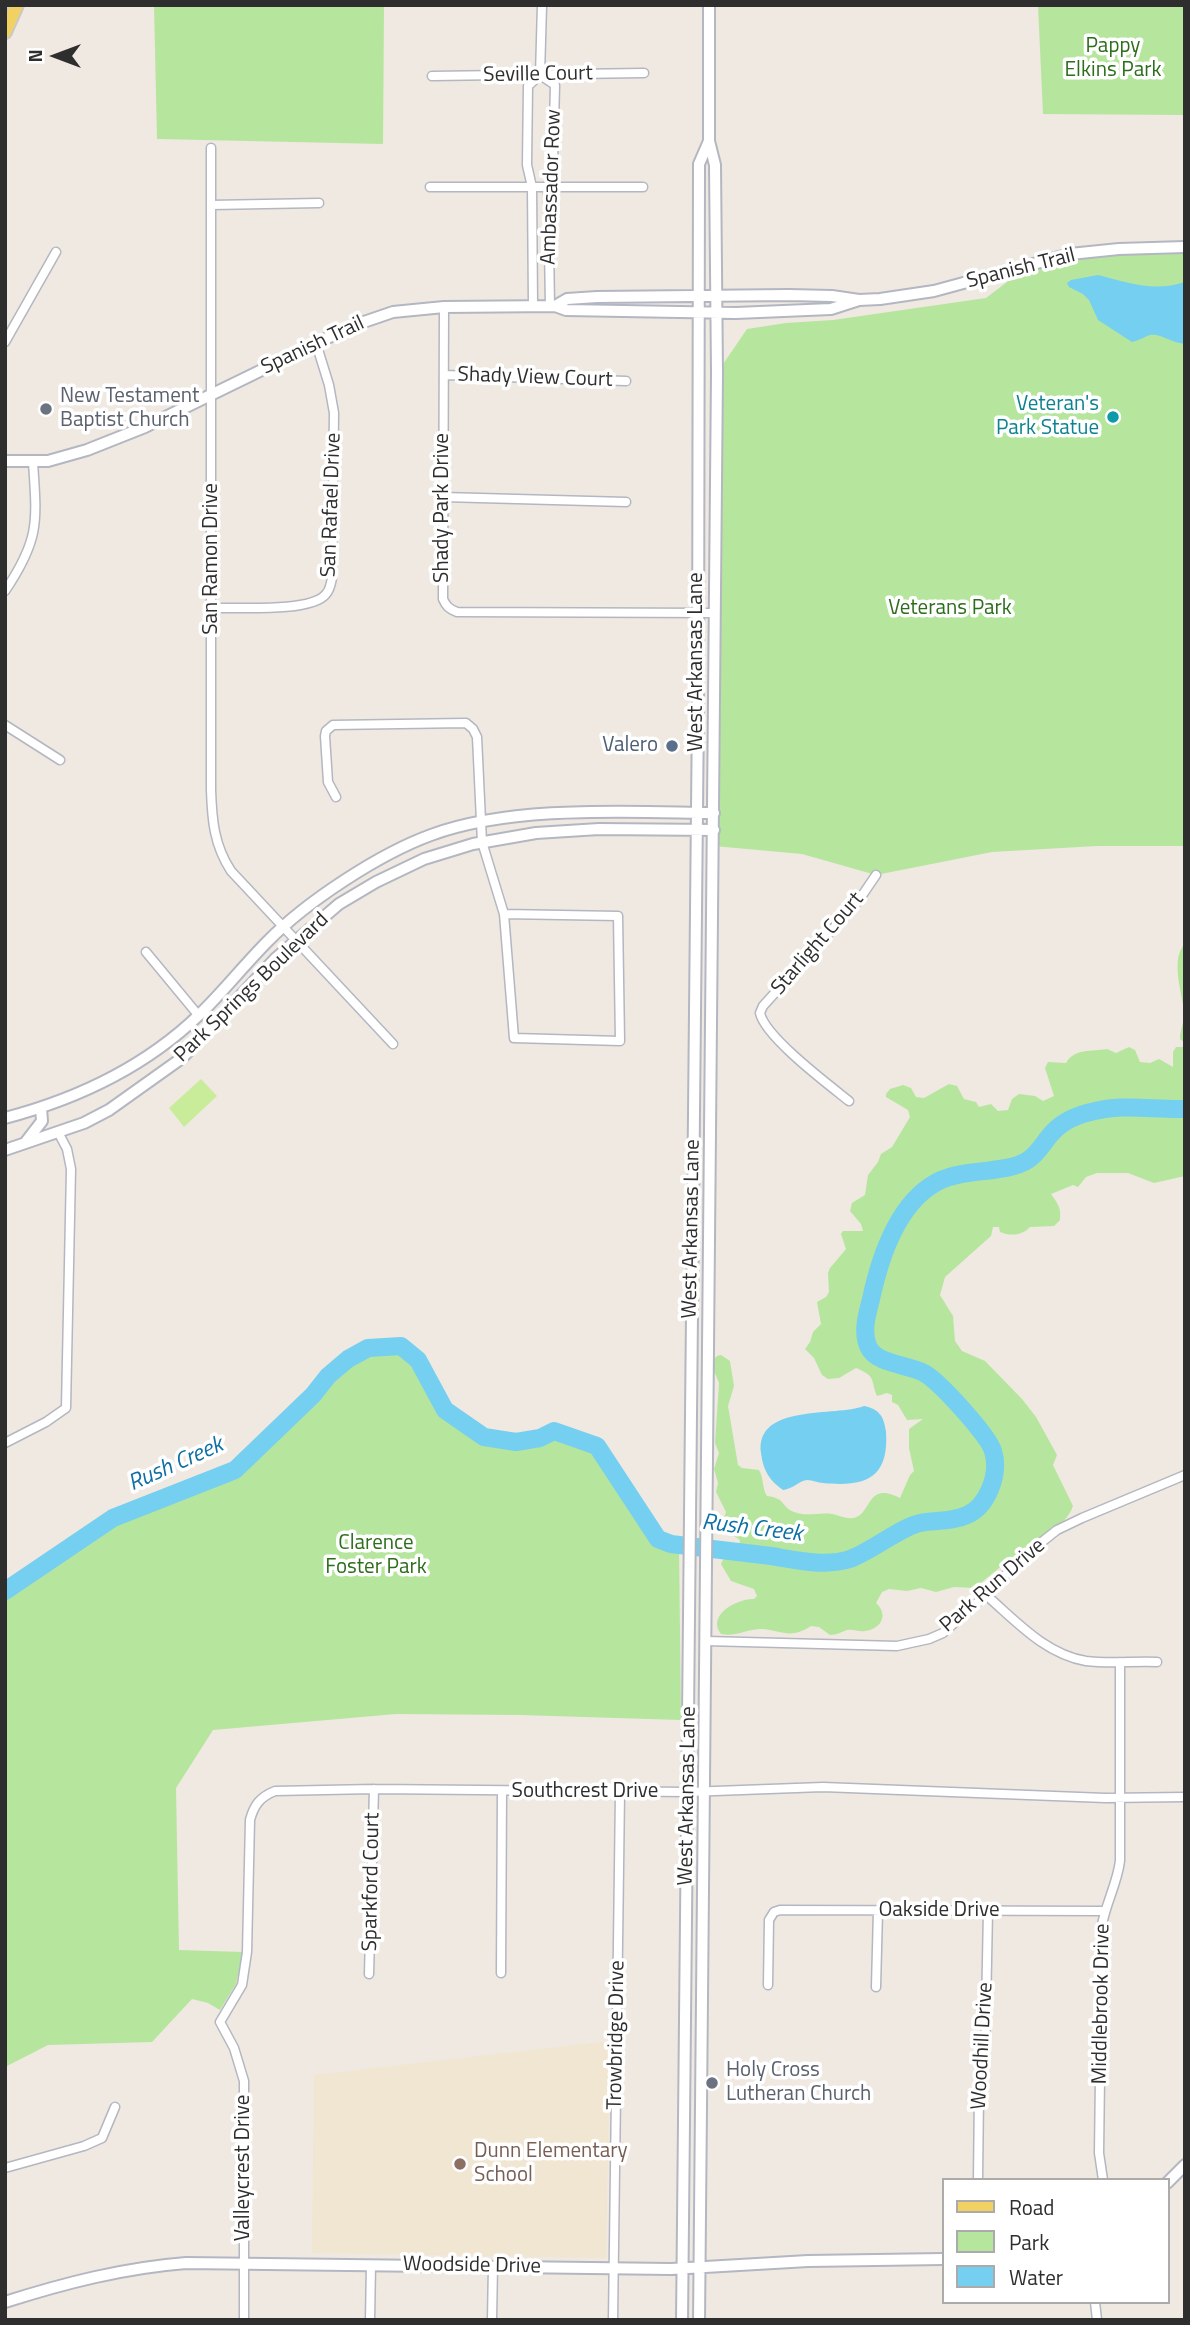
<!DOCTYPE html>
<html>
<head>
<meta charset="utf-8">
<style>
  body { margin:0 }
  #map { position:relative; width:1190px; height:2325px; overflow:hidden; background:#efe9e1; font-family:"Titillium Web",sans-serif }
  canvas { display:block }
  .frame { position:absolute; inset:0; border:7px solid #2e2e2e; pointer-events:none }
  .legend { position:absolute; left:942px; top:2178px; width:228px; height:126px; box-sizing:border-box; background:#fff; border:2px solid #ababab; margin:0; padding:9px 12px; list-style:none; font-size:21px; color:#2e2e2e }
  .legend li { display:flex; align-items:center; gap:14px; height:35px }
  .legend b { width:35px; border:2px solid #ababab }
  .north { position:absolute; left:21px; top:21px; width:70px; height:70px; -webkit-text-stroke:5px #fff; paint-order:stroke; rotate:270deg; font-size:19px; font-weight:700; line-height:28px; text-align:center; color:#2e2e2e }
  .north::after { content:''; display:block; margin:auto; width:24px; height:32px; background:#2e2e2e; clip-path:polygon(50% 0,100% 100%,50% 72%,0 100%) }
</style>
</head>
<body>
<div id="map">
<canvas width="1190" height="2325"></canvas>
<div class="frame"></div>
<ul class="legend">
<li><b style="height:9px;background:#f2d163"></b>Road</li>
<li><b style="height:19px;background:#b6e59e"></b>Park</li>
<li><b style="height:19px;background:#75cff0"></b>Water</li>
</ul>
<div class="north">N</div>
</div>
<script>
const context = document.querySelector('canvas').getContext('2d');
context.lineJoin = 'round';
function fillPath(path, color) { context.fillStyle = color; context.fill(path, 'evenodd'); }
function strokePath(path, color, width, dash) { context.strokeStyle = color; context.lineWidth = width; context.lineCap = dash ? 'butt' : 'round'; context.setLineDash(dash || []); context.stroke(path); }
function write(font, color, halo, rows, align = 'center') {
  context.font = font + ' "Titillium Web",sans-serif'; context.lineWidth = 7; context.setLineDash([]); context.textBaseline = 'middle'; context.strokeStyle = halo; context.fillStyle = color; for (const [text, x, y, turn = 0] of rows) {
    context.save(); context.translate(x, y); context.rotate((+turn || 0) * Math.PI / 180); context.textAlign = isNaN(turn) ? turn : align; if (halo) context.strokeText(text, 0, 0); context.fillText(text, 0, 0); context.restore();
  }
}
fillPath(new Path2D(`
  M610,2041L606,2258L312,2253L314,2075Z`), '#f0e6d1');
fillPath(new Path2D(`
  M154,5H384L383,144L157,139Z
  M1038,5H1185V115L1043,114Z
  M1185,242V846H1097L992,852L876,875L802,854L714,846L717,373L747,329L786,323L833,320L986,298L1032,263Z
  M1185,944V1043L1180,1039C1180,1030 1185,1020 1184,1011C1182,993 1170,958 1185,944Z
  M1129,1047L1135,1050L1140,1062L1150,1063L1159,1059L1173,1067V1052L1176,1047H1185V1176L1154,1183L1128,1173H1097L1086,1177L1078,1187L1073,1185L1051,1194C1058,1204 1061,1207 1060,1220L1054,1226L1030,1227C1022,1236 1010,1236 1000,1232L999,1227H993L991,1236L945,1277L940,1295L953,1316L955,1341L962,1351L985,1361L1022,1399L1036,1417L1057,1455L1053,1465L1073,1506C1065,1529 1036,1539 1019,1553C1003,1564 989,1576 975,1588L954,1587L936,1592L921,1588L907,1591L889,1589L882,1592L876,1603C889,1615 881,1629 865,1631C859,1632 853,1629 847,1630C841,1632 837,1635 830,1635L819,1627L811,1626C790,1640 782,1630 761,1629C747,1629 736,1637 721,1634C706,1615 738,1598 754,1599L757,1596L754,1589L731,1581L721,1564L725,1555L739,1546L740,1540L723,1528V1520L726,1512L716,1492L718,1483L714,1469L719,1453L715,1443L719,1383L712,1366L713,1360L717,1356L721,1355L730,1361L734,1386L728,1406L738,1465L742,1468L759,1470C764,1478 762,1489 767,1496C786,1498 781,1507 794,1512C806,1517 820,1512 832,1514C838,1515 846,1519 853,1518C872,1515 866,1480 900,1498L910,1475L914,1471L909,1448V1429L923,1419L907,1420L898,1405L892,1402V1395L887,1393L877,1396C870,1379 877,1377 856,1368L839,1378L828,1379L822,1375L814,1358L805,1349L810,1342L813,1332L821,1324L817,1302L826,1297L829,1292L828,1273L830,1268L846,1249L841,1234L843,1231H863L861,1224L850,1211L852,1203L865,1195L868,1175L878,1162L881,1154L892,1147L910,1117L908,1110L886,1097V1094L890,1089L903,1085L911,1088L916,1097L924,1098L949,1084L957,1086L964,1099L976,1102L979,1107L991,1104L998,1111L1008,1110L1012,1099L1019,1094L1035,1096L1043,1101L1054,1096L1045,1068L1048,1062L1066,1063C1074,1048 1092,1052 1107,1049L1116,1053Z
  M383,1345C388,1345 395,1344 400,1346C424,1352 431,1394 446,1410C475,1440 517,1450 554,1431L597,1446L658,1539L679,1545L681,1720L520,1715L396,1714L213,1730L176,1788L179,1950L243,1952L236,1984L220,2010L208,2003L192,1999L152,2042L48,2045L5,2067V1591L113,1518L235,1470L313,1395L328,1376L348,1359L368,1348Z`), '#b6e59e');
fillPath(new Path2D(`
  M201,1079L217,1096L184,1127L169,1108Z`), '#c9ec9a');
fillPath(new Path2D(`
  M1098,275C1128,283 1155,292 1185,282V344C1172,343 1160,333 1150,335C1144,337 1138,341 1132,342L1098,320L1089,300L1083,294L1069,287L1067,283L1071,280Z
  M864,1406C879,1409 884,1416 886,1432C889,1479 865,1487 823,1483C818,1483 813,1480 807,1480C800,1480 793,1489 783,1490C769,1480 763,1470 761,1453C755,1403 836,1417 864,1406Z`), '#75cff0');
strokePath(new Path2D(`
  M5,1591L113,1518L235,1470L313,1395L328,1376L348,1359L368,1348L401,1346L418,1360L445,1410L484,1437L516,1442L540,1438L554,1431L597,1446L658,1539L671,1544C704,1548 737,1552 771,1556C796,1560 825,1567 850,1559C872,1551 901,1527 920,1523C936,1520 952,1522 967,1515C988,1506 1000,1473 993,1451C988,1435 939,1381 924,1373C908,1364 876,1365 868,1346C862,1331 867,1315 871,1299C880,1257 898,1200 941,1180C968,1168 1006,1174 1028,1160C1039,1153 1044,1141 1053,1132C1063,1121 1080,1114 1095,1111C1125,1104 1155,1110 1185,1109`), '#75cff0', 18);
const street = new Path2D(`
  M540,75L555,85L553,163L548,187L550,306
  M432,76L644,73
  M211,148V790C212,820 214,845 231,871L393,1044
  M430,187H643
  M211,205L319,203
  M533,306L532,187L527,165L528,86L540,75L542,5
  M444,307L443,599C446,606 449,609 457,612L714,613
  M5,342L56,252
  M444,375L626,381
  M443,497L626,502
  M5,591C40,539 37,522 33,462
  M212,608C236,607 311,613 326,594C330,590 331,583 332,578L334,413L329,385L316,343
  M5,725L60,760
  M336,797L328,782L325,736L326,731L333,725L466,723L473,729L477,737L482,842L504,914
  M504,914L618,916L620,1041L514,1038Z
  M146,952L199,1016
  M849,1101C829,1085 765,1037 760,1013L763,1006L859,900L876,875
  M5,1443L46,1422L66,1408L71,1169L67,1149L58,1132
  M986,1595C1016,1621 1045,1654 1086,1661C1109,1664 1134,1661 1157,1662
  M706,1641L897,1646L929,1639L943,1633L986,1595L1024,1556L1057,1530L1082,1518L1185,1475
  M501,1973L502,1791
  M369,1974L374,1789
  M768,1985L769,1920L774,1912L780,1910L1104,1911
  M876,1987L878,1911
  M5,2168L84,2146L102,2138L115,2107
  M978,2180L979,2093L985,2060L988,1911
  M1103,2180L1099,2153L1102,1925C1106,1903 1117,1884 1120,1861V1662
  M1095,2302L1097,2320
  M244,2320V2081L234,2048L220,2022L242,1985L247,1952L250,1820C254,1805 260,1797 275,1791L374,1789L688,1792L823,1787L1105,1798L1185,1797
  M370,2320L371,2265
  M492,2320L493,2266
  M613,2320L620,1792`);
const secondary = new Path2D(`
  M555,306L567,299L597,297L789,295L832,296L859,300L880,299L934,291L1070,254L1119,249L1185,247
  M5,461H48L87,450L145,427L352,326L393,312L444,307L555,306L566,310L736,313L831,309L859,300
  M5,1118C77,1099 145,1067 199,1015C223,992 244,965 268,941C306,902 379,854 431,835C512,805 628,812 714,813
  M25,1143L42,1121L41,1108
  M5,1150L84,1123L109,1110L182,1058L276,958L339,904L376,882L424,859L473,844L536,833L599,829L714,830
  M1167,2183L1185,2165
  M5,2302C65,2283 123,2268 186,2263L671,2269L808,2261L943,2259
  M682,2320L698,709L699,164L709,141
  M699,2320L717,373L715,165L709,141V5`);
const primary = new Path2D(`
  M5,32L17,5`);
strokePath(street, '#b4b7c1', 11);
strokePath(secondary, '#b4b7c1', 14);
strokePath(primary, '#c9c9c9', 16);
strokePath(street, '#fff', 8);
strokePath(secondary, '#fff', 10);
strokePath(primary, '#f2d163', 12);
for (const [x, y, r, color] of [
  [46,409,7,"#6b7280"],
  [1113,417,7,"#0f9aa8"],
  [672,746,7,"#5c6f8a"],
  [712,2083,7,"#6b7280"],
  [460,2164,7,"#8d6e63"]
]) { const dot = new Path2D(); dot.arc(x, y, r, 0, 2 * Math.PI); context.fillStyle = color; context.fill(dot); strokePath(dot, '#fff', 2.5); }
write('21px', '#2c6e1b', '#fff', [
  ["Pappy",1113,47],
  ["Elkins Park",1113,71],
  ["Veterans Park",950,609],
  ["Clarence",376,1544],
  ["Foster Park",376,1568]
]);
write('21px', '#2e2e2e', '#fff', [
  ["Seville Court",538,75,-1],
  ["Ambassador Row",552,187,-88],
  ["Spanish Trail",1021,269,-14],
  ["Spanish Trail",313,346,-25],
  ["Shady View Court",535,378,2],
  ["San Rafael Drive",332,505,-88],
  ["Shady Park Drive",443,508,-90],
  ["San Ramon Drive",212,559,-90],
  ["West Arkansas Lane",697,662,-90],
  ["Starlight Court",818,944,-49],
  ["Park Springs Boulevard",252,988,-44],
  ["West Arkansas Lane",692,1229,-89],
  ["Park Run Drive",993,1586,-41],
  ["Southcrest Drive",585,1792],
  ["West Arkansas Lane",688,1796,-89],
  ["Sparkford Court",372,1882,-89],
  ["Oakside Drive",939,1911],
  ["Middlebrook Drive",1102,2004,-89],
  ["Trowbridge Drive",617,2035,-89],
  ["Woodhill Drive",983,2046,-87],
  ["Valleycrest Drive",244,2168,-90],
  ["Woodside Drive",472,2266,1]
]);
write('21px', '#5b616d', '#fff', [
  ["New Testament",60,397],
  ["Baptist Church",60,421],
  ["Holy Cross",726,2071],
  ["Lutheran Church",726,2095]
], 'left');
write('21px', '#0d838f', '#fff', [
  ["Veteran's",1099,405],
  ["Park Statue",1099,429]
], 'right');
write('21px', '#4e5e75', '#fff', [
  ["Valero",658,746]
], 'right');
write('21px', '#785e54', '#fff', [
  ["Dunn Elementary",474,2152],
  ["School",474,2176]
], 'left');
write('italic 23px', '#0d6fa3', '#fff', [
  ["Rush Creek",176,1465,-24],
  ["Rush Creek",752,1529,7]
]);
</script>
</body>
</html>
